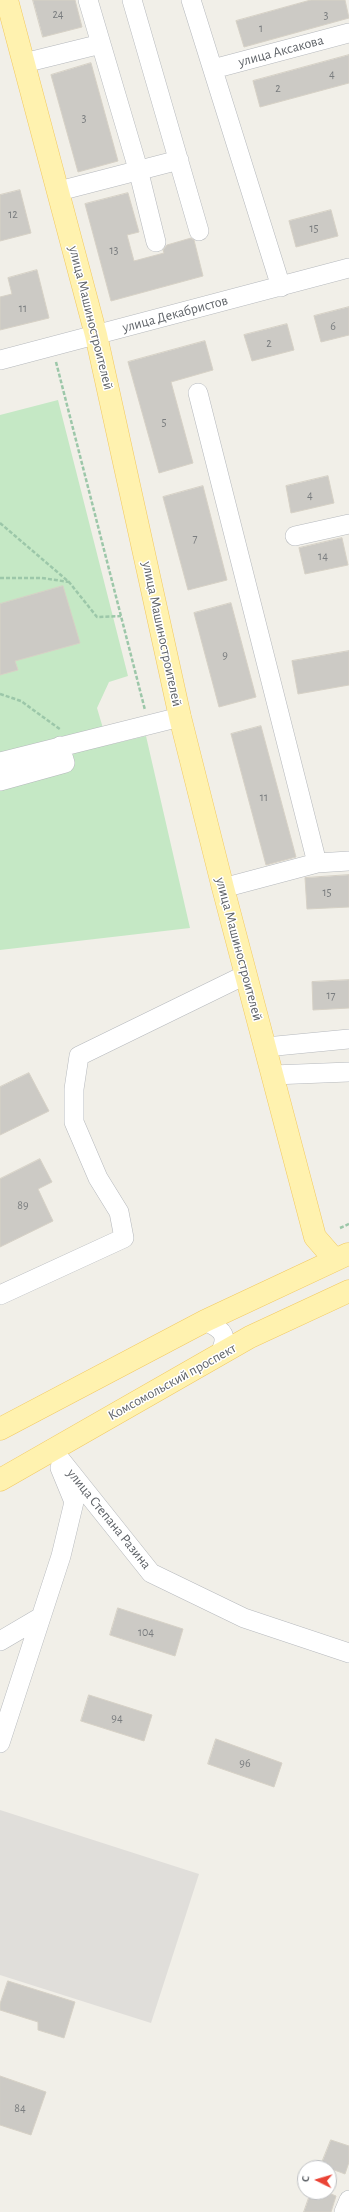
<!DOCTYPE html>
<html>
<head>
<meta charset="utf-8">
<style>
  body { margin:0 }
  #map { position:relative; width:349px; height:2212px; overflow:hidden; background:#f1efe8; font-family:"Alegreya Sans",sans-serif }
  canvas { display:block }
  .north { position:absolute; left:297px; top:2160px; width:40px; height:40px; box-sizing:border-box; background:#fff; border:1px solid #bfc1c3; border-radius:50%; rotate:275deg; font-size:11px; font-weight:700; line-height:16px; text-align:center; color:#5f6368 }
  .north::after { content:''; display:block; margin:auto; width:14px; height:18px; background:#ea4335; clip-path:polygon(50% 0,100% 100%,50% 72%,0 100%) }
</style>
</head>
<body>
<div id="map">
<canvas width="349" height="2212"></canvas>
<div class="north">С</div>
</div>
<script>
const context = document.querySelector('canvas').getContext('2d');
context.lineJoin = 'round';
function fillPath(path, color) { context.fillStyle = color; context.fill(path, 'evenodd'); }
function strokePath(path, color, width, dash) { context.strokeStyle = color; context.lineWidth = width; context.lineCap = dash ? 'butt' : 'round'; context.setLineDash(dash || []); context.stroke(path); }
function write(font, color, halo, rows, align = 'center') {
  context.font = font + ' "Alegreya Sans",sans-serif'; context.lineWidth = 3; context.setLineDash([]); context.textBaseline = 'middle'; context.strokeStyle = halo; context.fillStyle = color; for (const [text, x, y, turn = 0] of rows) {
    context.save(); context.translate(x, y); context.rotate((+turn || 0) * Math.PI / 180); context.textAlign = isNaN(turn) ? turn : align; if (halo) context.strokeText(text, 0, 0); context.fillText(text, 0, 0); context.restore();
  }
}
fillPath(new Path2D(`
  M0,1810L199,1874L151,2023L0,1975Z`), '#e0deda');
fillPath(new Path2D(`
  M58,400L128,676L109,682L97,708L108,745L146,736L190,928L0,950V415Z`), '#c5e8c5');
const building = new Path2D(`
  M33,0H75L82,27L43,37Z
  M311,0H345L349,18L244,47L236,21Z
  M349,55V83L260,107L253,81Z
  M91,63L118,161L78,172L51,75Z
  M20,190L31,233L0,241V195Z
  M128,193L139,232L127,235L134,261L164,253L163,250L167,245L191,238L194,240L203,276L111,301L85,204Z
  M331,210L338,236L296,247L289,221Z
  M37,270L49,318L0,330V297L12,294L8,278Z
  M349,307V335L321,342L314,316Z
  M287,324L294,350L252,361L244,335Z
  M205,341L213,370L171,382L193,463L159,473L128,362Z
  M328,476L334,503L291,513L286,486Z
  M203,486L227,580L188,590L163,497Z
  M342,538L348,565L305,574L299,548Z
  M63,586L80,643L15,661L18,670L0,675V604Z
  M231,603L256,697L219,707L194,613Z
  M349,651V685L298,694L292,661Z
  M261,726L296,857L266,865L231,734Z
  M349,875V907L307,909L305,878Z
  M349,980V1008L313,1010L312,982Z
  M29,1073L49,1111L0,1135V1087Z
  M40,1159L52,1182L38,1189L53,1221L0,1247V1179Z
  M118,1608L183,1629L175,1656L110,1635Z
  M89,1695L152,1715L144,1741L81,1721Z
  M216,1739L282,1763L274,1787L208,1764Z
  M8,1981L75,2002L64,2038L38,2030V2022L0,2010V2004Z
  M0,2076L46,2092L31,2135L0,2125Z
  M331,2140L349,2146V2162L345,2174L321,2165Z
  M311,2192H326L336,2196L331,2212H304Z`);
fillPath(building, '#cccac5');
strokePath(building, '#d6d1c6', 1);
const minor = new Path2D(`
  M88,0L138,169L156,242
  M132,0L199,231
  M191,0L281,287
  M24,63L101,44
  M213,69L349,33
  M59,191L179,160
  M0,360L349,268
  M198,393L317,863
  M295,536L349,524
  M0,762L180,717
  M0,781L65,763L60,746
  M223,888L317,863L349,861
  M266,1047L349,1039
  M273,1075L349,1072
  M0,1295L124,1238L119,1212L98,1178L74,1122V1089L79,1056L245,975
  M205,1321C224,1330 229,1336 219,1355
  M52,1449L151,1573L244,1618L349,1653
  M0,1641L41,1617
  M0,1743L61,1556L74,1502L60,1468
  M344,2212L349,2200`);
const major = new Path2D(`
  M7,0L96,335L180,717L223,888L315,1237L335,1260
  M0,1429L205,1321L348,1254
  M0,1480L250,1337L349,1291`);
strokePath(minor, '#b5b8bc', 20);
strokePath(major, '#f2c960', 23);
strokePath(new Path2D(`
  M56,362L145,710
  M0,523L69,582L97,617L121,616
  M0,578H42L69,582
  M0,694L21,701L61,730
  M340,1228L349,1224`), '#9cc7a9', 2.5, [4, 2]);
strokePath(minor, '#fff', 19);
strokePath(major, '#fff2af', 22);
write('12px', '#7a7d7f', null, [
  ["24",58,14],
  ["3",326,15],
  ["1",261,28],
  ["4",332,74],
  ["2",278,88],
  ["3",84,118],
  ["12",13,214],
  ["15",314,228],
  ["13",114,250],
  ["11",23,308],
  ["6",333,326],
  ["2",269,343],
  ["5",164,422],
  ["4",310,495],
  ["7",195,538],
  ["14",323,556],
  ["9",225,655],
  ["11",264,797],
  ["15",327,892],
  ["17",331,995],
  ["89",23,1205],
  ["104",146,1632],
  ["94",117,1718],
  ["96",245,1763],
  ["84",20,2108]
]);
write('14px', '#5f6368', '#fff', [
  ["улица Аксакова",281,51,-15],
  ["улица Декабристов",175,314,-15],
  ["улица Машиностроителей",91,318,76],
  ["улица Машиностроителей",162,634,78],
  ["улица Машиностроителей",239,949,75],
  ["Комсомольский проспект",172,1382,-29],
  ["улица Степана Разина",109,1519,51]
]);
</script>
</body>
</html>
